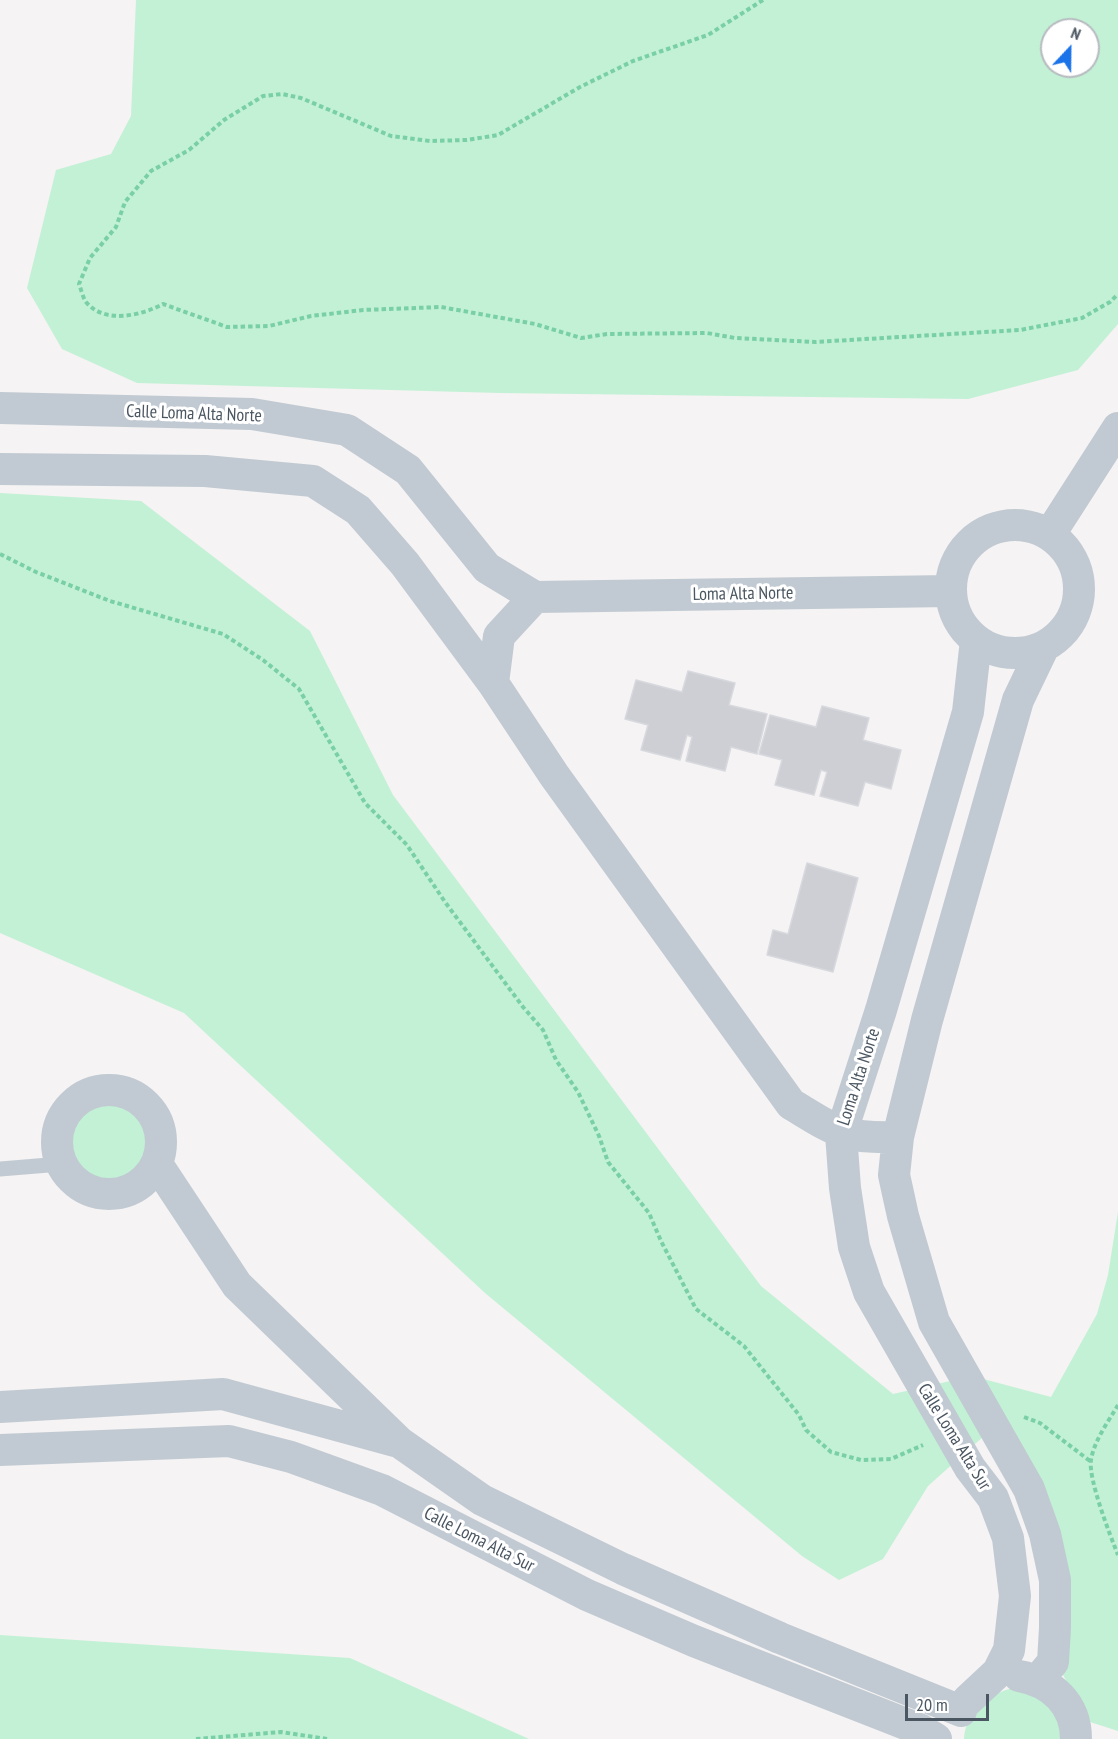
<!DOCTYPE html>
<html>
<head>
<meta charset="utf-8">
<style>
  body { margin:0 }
  #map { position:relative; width:1118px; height:1739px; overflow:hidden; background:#f5f3f3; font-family:"PT Sans Narrow",sans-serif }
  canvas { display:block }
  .north { position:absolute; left:1040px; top:18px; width:60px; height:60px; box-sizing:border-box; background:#fff; border:2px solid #b7bbc0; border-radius:50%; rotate:22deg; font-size:16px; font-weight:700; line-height:24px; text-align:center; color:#4a5661 }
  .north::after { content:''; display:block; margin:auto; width:21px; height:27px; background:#1a73e8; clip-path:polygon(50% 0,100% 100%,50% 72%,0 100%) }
  .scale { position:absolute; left:905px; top:1694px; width:84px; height:27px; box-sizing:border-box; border:3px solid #4a5661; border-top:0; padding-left:8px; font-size:18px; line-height:21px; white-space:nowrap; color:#4a5661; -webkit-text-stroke:4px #fff; paint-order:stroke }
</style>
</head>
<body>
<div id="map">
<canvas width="1118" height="1739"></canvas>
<div class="north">N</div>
<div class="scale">20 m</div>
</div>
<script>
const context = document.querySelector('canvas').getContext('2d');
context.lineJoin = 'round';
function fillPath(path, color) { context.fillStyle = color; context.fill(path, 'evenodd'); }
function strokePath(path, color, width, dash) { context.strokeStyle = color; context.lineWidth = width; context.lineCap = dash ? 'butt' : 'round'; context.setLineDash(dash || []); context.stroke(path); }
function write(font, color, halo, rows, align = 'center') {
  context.font = font + ' "PT Sans Narrow",sans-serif'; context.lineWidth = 6; context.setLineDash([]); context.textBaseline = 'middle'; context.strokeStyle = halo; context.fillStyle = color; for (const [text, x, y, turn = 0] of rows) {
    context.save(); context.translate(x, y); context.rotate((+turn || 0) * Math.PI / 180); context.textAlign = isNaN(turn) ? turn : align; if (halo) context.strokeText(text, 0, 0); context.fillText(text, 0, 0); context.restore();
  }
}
fillPath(new Path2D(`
  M136,0H1118V324L1078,370L968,399L500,393L137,383L62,349L27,288L56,170L111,154L131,116ZM1052,30H1088V66H1052Z
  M0,493L141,501L310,631L393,795L761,1286L893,1394L972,1376L1051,1397L1097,1314L1108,1275L1118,1212V1731L1087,1721L1061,1671L1003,1419L928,1486L883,1559L839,1580L802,1556L485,1293L184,1013L0,933Z
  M72 1142a37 37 0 1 1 74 0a37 37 0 1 1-74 0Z
  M0,1635L350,1658L529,1739H0Z
  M1019,1687L1051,1700L1066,1739H964C965,1711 993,1690 1019,1687Z`), '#c3f1d5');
const building = new Path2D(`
  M688,671L735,683L729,705L767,714L757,754L731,747L725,771L686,761L692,737L687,735L680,760L641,750L648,725L625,719L636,680L682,692Z
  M822,706L869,718L863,740L901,750L891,789L865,782L858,806L820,796L827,772L821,770L814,795L775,785L782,760L759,754L770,715L816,727Z
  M807,863L858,878L833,972L767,955L773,930L788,934Z`);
fillPath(building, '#cdcfd5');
strokePath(building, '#d7d9de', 1.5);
strokePath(new Path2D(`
  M763,0L708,35L633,61L580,87L498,135L467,140L430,141L391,136L301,98L282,94L263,96L224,120L189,150L151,171L125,202L116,227L90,258L79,284C81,289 83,298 86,302C105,325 142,315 163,304L227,327L269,326L311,316L363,310L441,307L535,324L581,338L607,334L707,333L735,338L815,342L1020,330L1082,318L1110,302L1118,294
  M0,554L36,572L110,601L223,634L263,660L299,689L365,803L407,845L445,902L523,1007L543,1030L556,1060L578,1092L599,1136L608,1162L649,1213L661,1241L696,1309L744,1346L799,1415L806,1430L831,1452L861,1460L891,1459L923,1445
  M1118,1405C1108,1422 1094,1441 1091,1460C1088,1479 1110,1535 1118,1555
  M1024,1417L1040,1423L1090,1461
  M196,1739L281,1732L327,1739`), '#7ad0a6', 4, [4.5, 3]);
strokePath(new Path2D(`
  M0,1169L61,1164`), '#c1cad2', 15);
strokePath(new Path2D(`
  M0,408L252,414L347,430L408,470L487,568L535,597
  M0,469L205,471L313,481L358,510L405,564L493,683L554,775L791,1104C836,1131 843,1139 898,1137
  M951 589a64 64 0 1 1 128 0a64 64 0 1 1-128 0Z
  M1050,534L1118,428
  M535,597L950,591
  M493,683L499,636L535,597
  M57 1142a52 52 0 1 1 104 0a52 52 0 1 1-104 0Z
  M157,1164L237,1285L399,1442L482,1500L623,1569L780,1638L961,1711
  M0,1407L223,1394L395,1441
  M0,1450L229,1441L291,1457L382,1490L587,1595L694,1641L921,1730L936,1739
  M1019,1676C1052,1682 1076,1704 1076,1739
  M1038,1680L1053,1662L1055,1628V1580L1045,1534L1029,1489L934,1322L903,1216L894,1175L898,1137L927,1020L1018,700L1043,648
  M968,1700L998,1672L1009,1650L1015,1596L1008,1538L993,1498L970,1468L869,1292L854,1247L845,1188L841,1134L881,1010L968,712L976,640`), '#c1cad2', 32);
write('18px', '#4a5661', '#fff', [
  ["Calle Loma Alta Norte",194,414,2],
  ["Loma Alta Norte",743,594,-1],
  ["Loma Alta Norte",859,1077,-72],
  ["Calle Loma Alta Sur",954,1437,58],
  ["Calle Loma Alta Sur",479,1540,27]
]);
</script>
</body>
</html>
